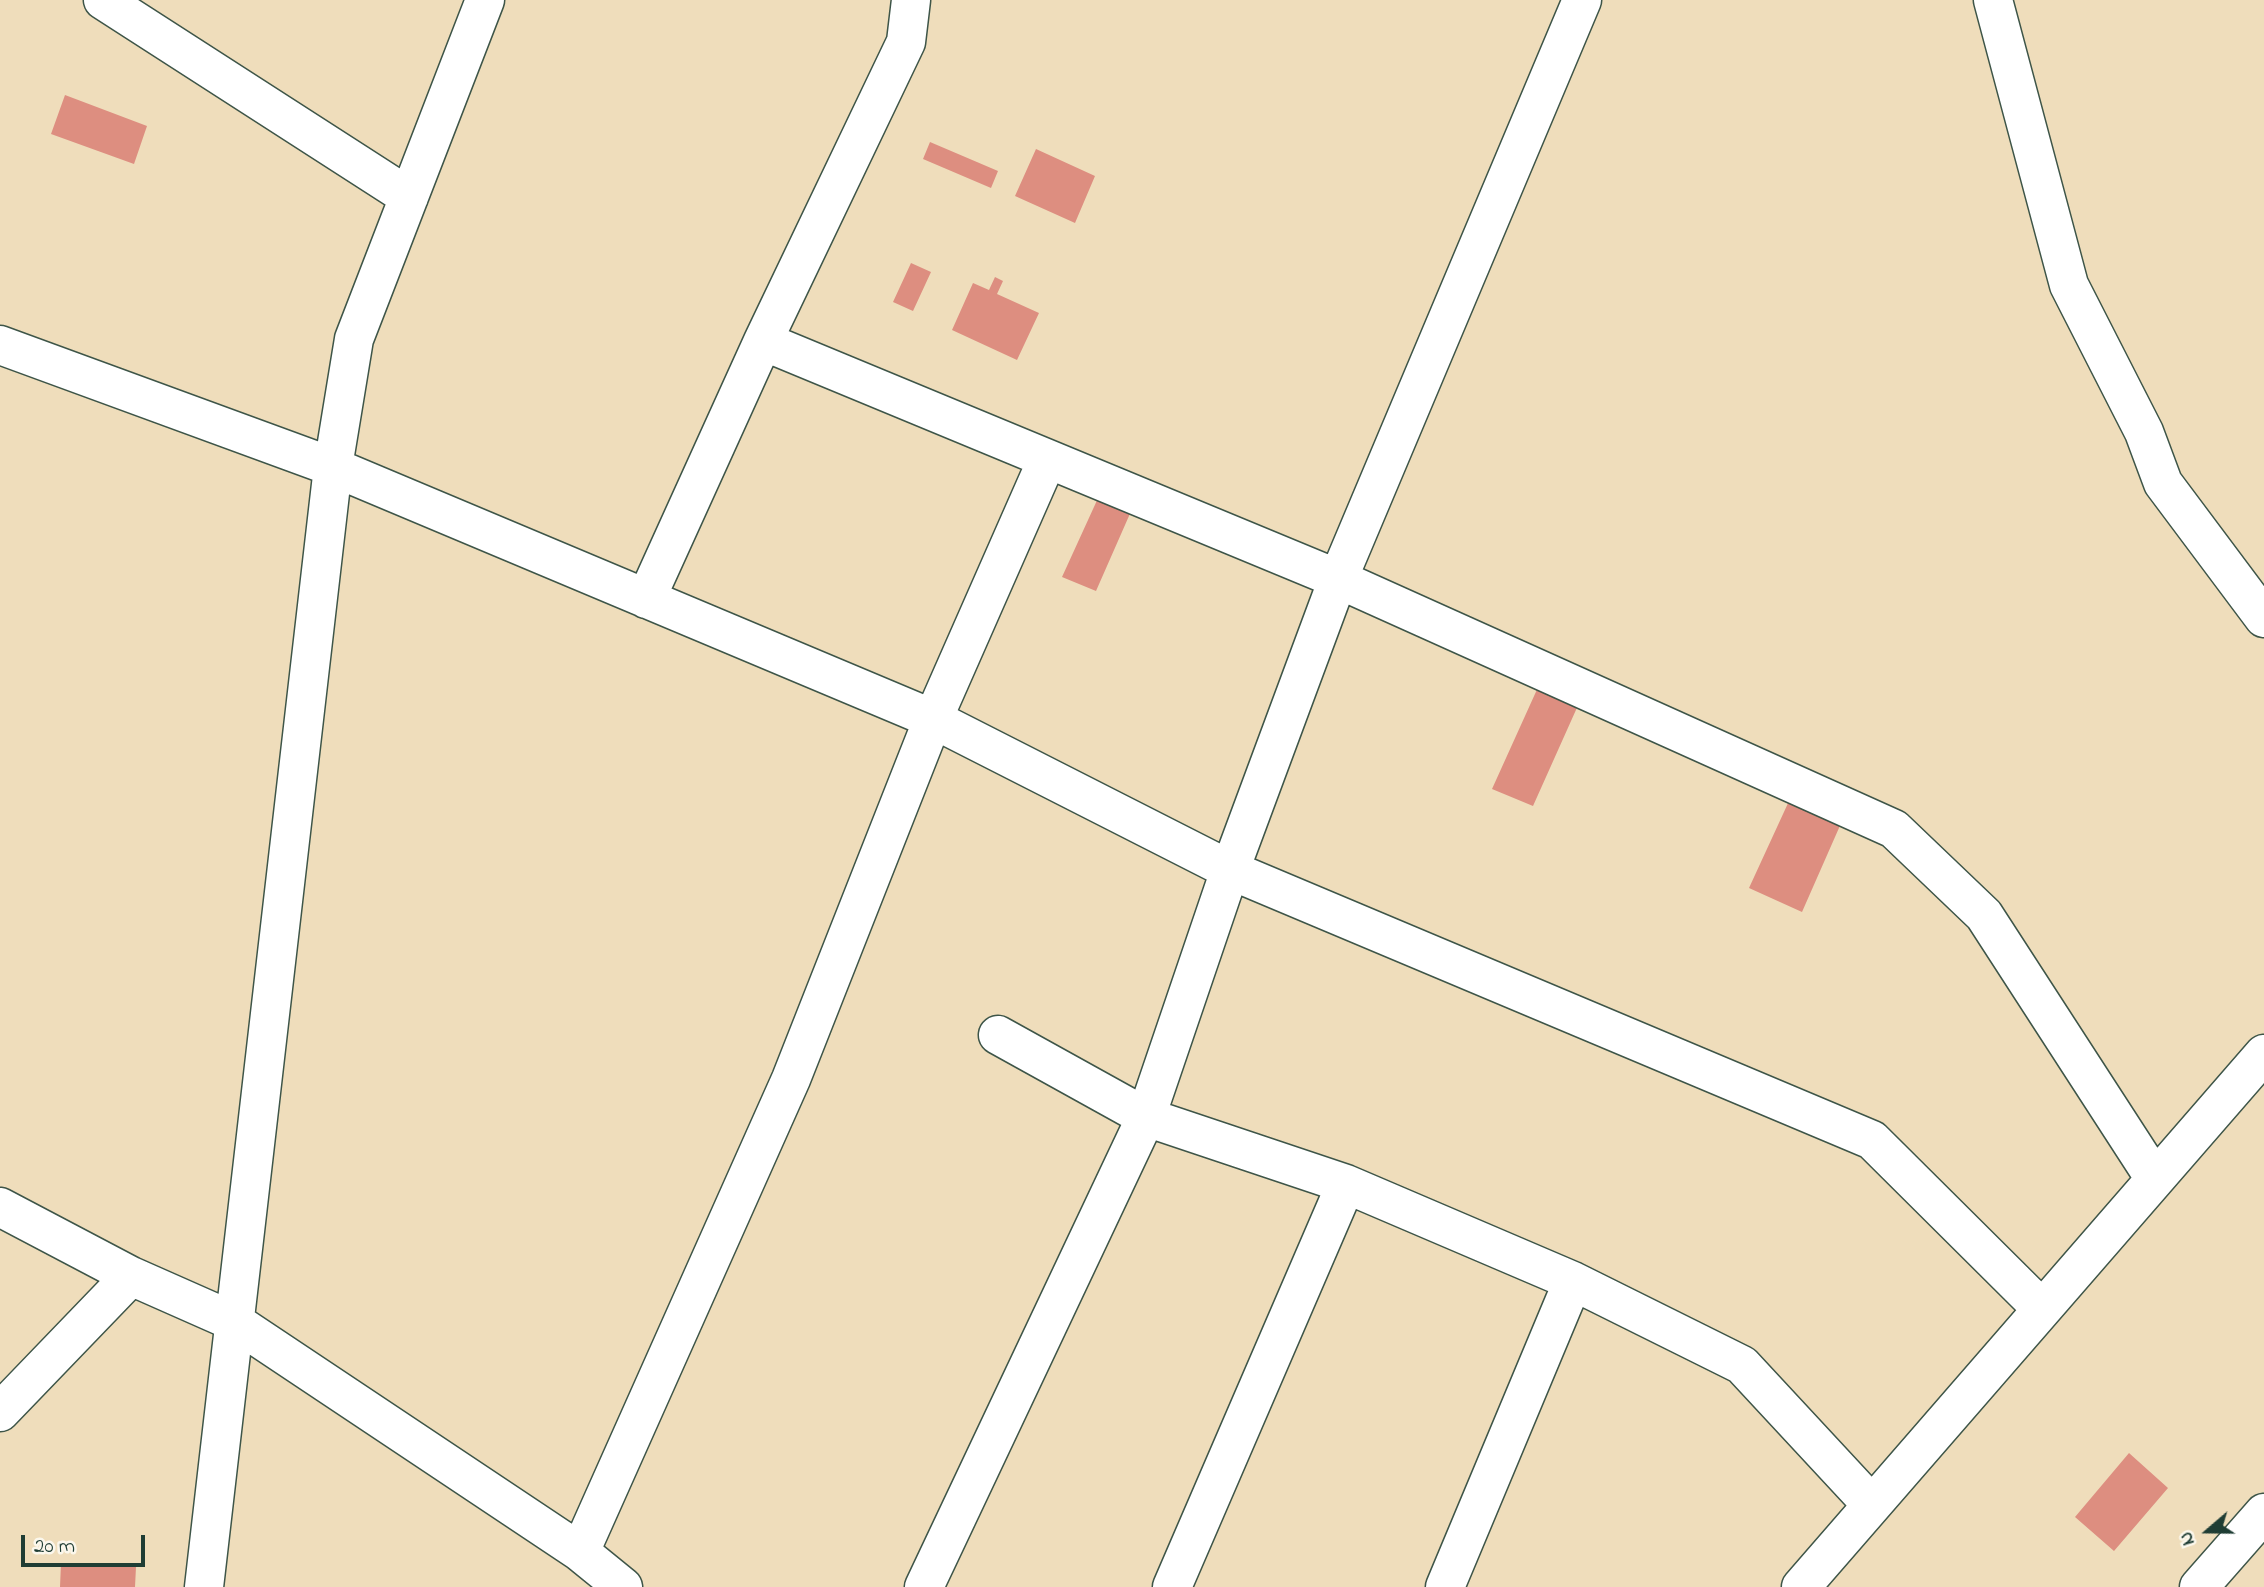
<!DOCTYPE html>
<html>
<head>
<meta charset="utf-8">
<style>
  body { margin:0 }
  #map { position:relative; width:2264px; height:1587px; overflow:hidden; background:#efddbb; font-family:"Indie Flower",sans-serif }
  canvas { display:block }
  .north { position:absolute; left:2173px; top:1496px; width:70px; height:70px; -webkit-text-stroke:5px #fbf7ec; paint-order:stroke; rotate:250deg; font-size:19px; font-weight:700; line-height:28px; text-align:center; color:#1f3d34 }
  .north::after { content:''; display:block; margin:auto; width:24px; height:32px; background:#1f3d34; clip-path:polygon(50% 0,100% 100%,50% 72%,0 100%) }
  .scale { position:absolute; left:21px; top:1535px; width:124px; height:32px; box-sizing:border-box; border:4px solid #1f3d34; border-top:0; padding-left:9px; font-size:21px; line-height:24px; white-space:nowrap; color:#1f3d34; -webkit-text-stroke:5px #fbf7ec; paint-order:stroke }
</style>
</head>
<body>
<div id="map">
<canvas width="2264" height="1587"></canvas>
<div class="north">N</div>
<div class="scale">20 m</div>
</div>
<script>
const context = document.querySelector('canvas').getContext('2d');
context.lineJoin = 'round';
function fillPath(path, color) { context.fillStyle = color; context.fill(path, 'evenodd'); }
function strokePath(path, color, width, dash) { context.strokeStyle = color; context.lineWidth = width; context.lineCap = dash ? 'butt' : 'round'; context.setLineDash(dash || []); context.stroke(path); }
fillPath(new Path2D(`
  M65,95L147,126L134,164L51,134Z
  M930,142L998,171L991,188L923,159Z
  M1036,149L1095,176L1075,223L1015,196Z
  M911,263L931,272L913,311L893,302Z
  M995,277L1003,281L997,294L1039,313L1017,360L952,330L973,283L989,290Z
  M1104,485L1136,500L1096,591L1062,577Z
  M1544,674L1584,692L1533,806L1492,789Z
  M1795,788L1846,812L1802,912L1749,888Z
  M2129,1453L2168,1488L2114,1551L2075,1517Z
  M61,1563L136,1567L135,1587H60Z`), '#dd8e80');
const minor = new Path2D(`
  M103,0L409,197
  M1993,0L2069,285L2144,432L2163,483L2264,618
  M763,341L1338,579L1894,829L1984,915L2155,1179
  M0,345L333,467L933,719L1230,870L1872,1140L2042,1309
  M646,599L763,341L906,42L911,0
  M998,1035L1146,1117L1346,1184L1573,1281L1742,1365L1872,1505
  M0,1207L131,1276L235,1322L580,1552L623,1587
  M0,1412L131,1276
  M580,1552L791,1079L933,719L1047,460
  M204,1587L333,467L354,339L485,0
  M924,1587L1146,1117L1230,870L1338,579L1582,0
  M1172,1587L1346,1184
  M1445,1587L1573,1281
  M1801,1587L2264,1054
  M2199,1587L2264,1513`);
strokePath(minor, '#3e5548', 41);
strokePath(minor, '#fff', 38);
</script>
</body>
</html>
